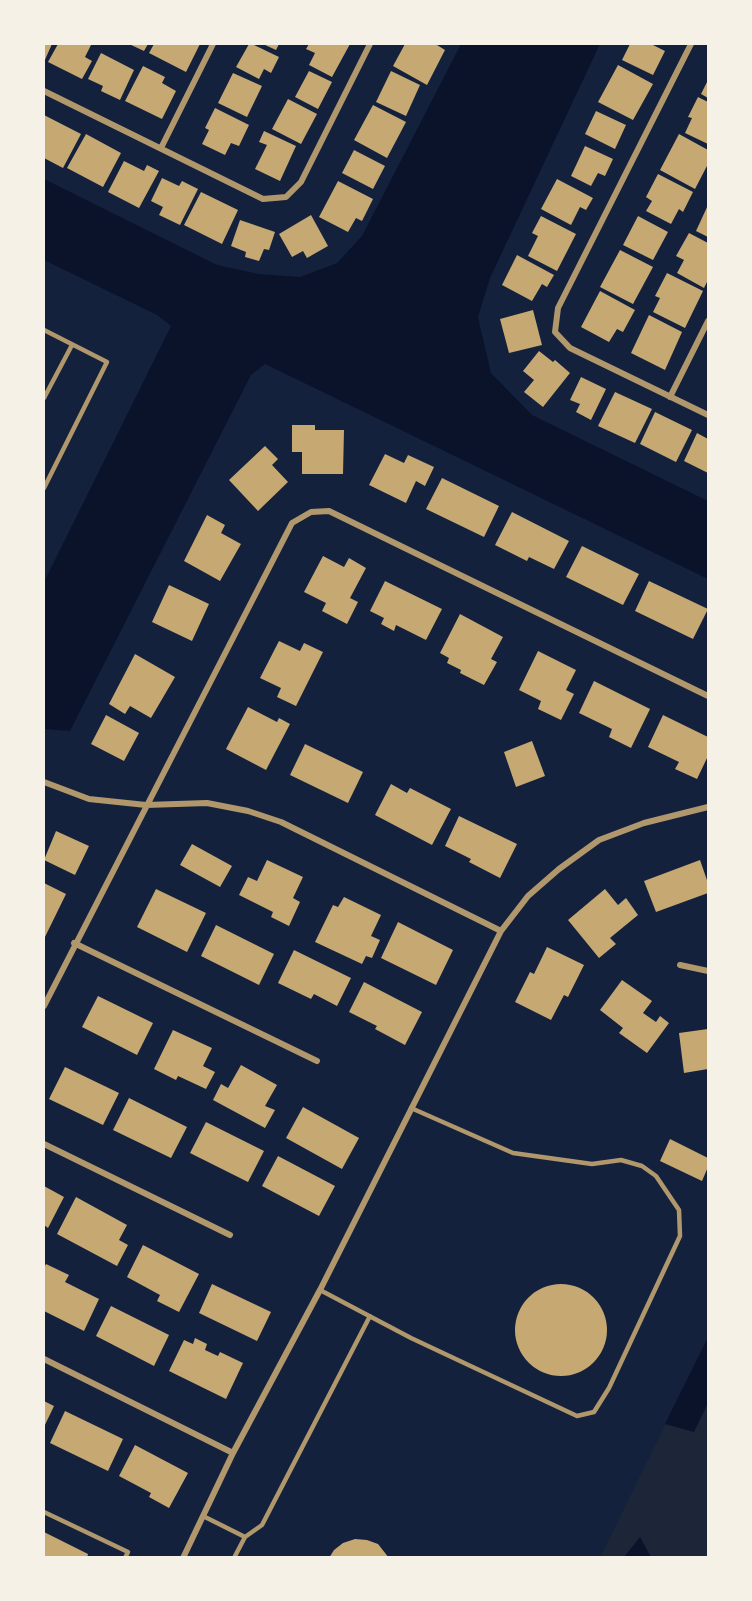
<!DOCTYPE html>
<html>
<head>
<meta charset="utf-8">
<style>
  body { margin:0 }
  #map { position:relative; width:752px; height:1601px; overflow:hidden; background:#14213d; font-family:"Exo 2",sans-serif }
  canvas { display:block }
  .frame { position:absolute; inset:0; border:45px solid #f6f1e7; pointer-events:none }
</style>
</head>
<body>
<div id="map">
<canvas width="752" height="1601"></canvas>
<div class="frame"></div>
</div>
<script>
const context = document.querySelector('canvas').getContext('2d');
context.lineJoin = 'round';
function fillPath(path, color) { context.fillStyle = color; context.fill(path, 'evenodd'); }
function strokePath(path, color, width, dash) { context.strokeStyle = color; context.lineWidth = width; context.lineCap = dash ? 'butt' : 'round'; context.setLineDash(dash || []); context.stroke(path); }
fillPath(new Path2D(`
  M708,1337V1557L600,1558Z`), '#1d2539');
fillPath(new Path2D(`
  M461,44H600L490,278L478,317L491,373L532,415L708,501V579L265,364L251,375L70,731L44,729V582L171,326L157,315L44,260V179L217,265L259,274L300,277L337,263L362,236Z
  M708,1337V1403L694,1432L665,1424Z
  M640,1537L651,1557H624Z`), '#0b132b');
fillPath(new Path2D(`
  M44,44H52L44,62Z
  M58,44L91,45L85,57L92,61L82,79L48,62Z
  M129,44H148L144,51Z
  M154,44H200L186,72L149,53Z
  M249,44H252L279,57L271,73L264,69L259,79L236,67Z
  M263,44H279L276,50Z
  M309,44H350L332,77L309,65L315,53L306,49Z
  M405,44H438L437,45L445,50L427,85L393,66Z
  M630,44H651L665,51L653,75L622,60Z
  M101,53L134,70L120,100L101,91L103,86L88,79Z
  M618,65L653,84L633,120L598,102Z
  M143,66L165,77L162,83L176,91L162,119L125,101Z
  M309,71L332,82L318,109L295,97Z
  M391,71L420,85L406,116L376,102Z
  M233,73L262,86L247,117L218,103Z
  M708,80V98L701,94Z
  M698,97L708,102V144L685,133L692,118L688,117Z
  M288,99L317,114L301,144L272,129Z
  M373,105L406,122L387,158L354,140Z
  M215,108L249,125L239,146L231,143L225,155L202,144L209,130L205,128Z
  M596,111L626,125L615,149L585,134Z
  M44,115L81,134L63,168L44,158Z
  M264,131L296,146L280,181L255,169L267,145L259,142Z
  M86,134L121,153L103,187L67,168Z
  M679,134L708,150V164L695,189L660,170Z
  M585,146L613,159L605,176L598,173L591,186L571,176Z
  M354,150L385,166L373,189L342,173Z
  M124,161L144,171L147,165L159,171L139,208L108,192Z
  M658,174L693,192L683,212L679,209L671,224L646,211L652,201L646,197Z
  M162,178L179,186L182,181L198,189L180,225L159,215L163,207L151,201Z
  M557,179L593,198L586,210L580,207L571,225L541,209Z
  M338,181L373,199L362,221L356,218L348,232L319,217Z
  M201,192L238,210L222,244L184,225Z
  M708,205V237L696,231Z
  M311,215L328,246L307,258L303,251L292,257L279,234Z
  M541,216L576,234L557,271L528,256L538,236L532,233Z
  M638,216L668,232L653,260L623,245Z
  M240,220L275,232L269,250L264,249L259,261L245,257L246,252L231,246Z
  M689,233L708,243V280L704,288L677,273L684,260L676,256Z
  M620,250L653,267L633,304L600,287Z
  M517,255L554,275L547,287L542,284L532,301L502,285Z
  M667,273L703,291L685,328L653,312L660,298L655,296Z
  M600,291L635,310L623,332L617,329L609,342L581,327Z
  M533,310L542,345L509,353L500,319Z
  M649,315L682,332L665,370L631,353Z
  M539,351L553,362L555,360L570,373L543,407L524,392L534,380L523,371Z
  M581,377L606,389L591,420L576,412L580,404L570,400Z
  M615,392L652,409L635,443L598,426Z
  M655,412L692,430L676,462L640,444Z
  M292,425H315V430H344L343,474H302V452H292Z
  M697,433L708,439V473L684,461Z
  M265,446L278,459L272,465L288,482L258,511L229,480Z
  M385,454L404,463L408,455L434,467L425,486L416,481L406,503L369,485Z
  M442,478L499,506L484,537L426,509Z
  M512,512L569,541L554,569L529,557L527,561L495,545Z
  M207,515L225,525L221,533L241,544L220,581L184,561Z
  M582,546L639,574L623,605L566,577Z
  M323,556L344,567L349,558L366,568L350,598L358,602L347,624L322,611L326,603L304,592Z
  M385,581L442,609L426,640L396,625L394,631L381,624L384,618L370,611Z
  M649,581L708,609L693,639L635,611Z
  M169,585L209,604L192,641L152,622Z
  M460,614L503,637L491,659L497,662L484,685L460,673L461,670L447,663L449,658L440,653Z
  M279,641L300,651L304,643L323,652L296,706L277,697L281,688L260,678Z
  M538,651L576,670L566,690L574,694L561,720L538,709L541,701L519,690Z
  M135,654L175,677L151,718L130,706L125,714L109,704Z
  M594,681L650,709L631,748L609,737L612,729L579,713Z
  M248,707L277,722L279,718L290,724L266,770L226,749Z
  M106,715L139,733L124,761L91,744Z
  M663,715L708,737V756L697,779L675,769L679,762L648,747Z
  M532,741L545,776L516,787L504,752Z
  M305,744L363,772L348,803L290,775Z
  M391,784L407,793L410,788L451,809L432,845L375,815Z
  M459,816L517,844L500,878L469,862L471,859L445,846Z
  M56,831L89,846L75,875L44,860Z
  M192,844L232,866L220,887L180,865Z
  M267,860L303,877L293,898L300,902L289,926L271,917L273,912L239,895L248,877L257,881Z
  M700,860L708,883V893L656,912L644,881Z
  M44,883L66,894L44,939Z
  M156,889L206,913L187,952L137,927Z
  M605,889L618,905L626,898L638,915L610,938L616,944L599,958L568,920Z
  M344,897L381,915L371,936L380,940L372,958L366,956L362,964L315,942L333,905L338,907Z
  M398,922L453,950L436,985L381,958Z
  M216,925L274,954L259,985L201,956Z
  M547,947L584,965L568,997L564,995L551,1020L515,1002L530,972L534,974Z
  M294,950L351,978L337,1006L314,994L311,999L278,983Z
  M622,980L652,1001L643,1013L656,1022L660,1016L669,1023L647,1053L619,1033L623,1028L600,1010Z
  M364,982L422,1012L405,1045L375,1029L377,1026L349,1012Z
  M98,996L153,1023L137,1055L82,1027Z
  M708,1029V1069L684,1073L679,1033Z
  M173,1030L212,1048L203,1066L215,1072L206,1089L178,1076L176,1080L154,1069Z
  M241,1065L277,1085L265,1106L275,1110L265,1128L213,1100L221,1084L228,1088Z
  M65,1067L119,1093L103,1125L49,1099Z
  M129,1098L187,1127L171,1158L113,1130Z
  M303,1107L359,1138L342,1169L286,1138Z
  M206,1122L264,1151L248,1182L190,1153Z
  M670,1139L708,1158V1167L702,1181L660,1161Z
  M278,1156L335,1186L319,1216L262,1186Z
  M44,1186L64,1197L48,1228L44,1225Z
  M76,1197L127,1225L119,1240L128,1245L117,1266L57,1234Z
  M143,1245L199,1274L179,1312L157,1301L160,1295L127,1277Z
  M46,1264L69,1275L65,1282L99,1299L84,1331L44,1311V1268Z
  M515 1330a46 46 0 1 1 92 0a46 46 0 1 1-92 0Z
  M212,1284L271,1312L257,1341L199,1313Z
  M111,1306L169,1335L154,1366L96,1336Z
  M195,1338L207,1344L205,1350L218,1356L220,1352L243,1363L226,1399L169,1371L184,1340L193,1344Z
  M44,1401L54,1406L44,1427Z
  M65,1411L123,1439L108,1471L50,1443Z
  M135,1445L188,1473L169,1508L149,1497L151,1493L119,1476Z
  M44,1532L88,1554L87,1558H44Z
  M355,1539L367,1540L378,1544L389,1558H329L334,1550L343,1543Z`), '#c6a872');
strokePath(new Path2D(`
  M44,330L107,362L44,488
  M44,398L72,345
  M320,1290L411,1338L577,1416L594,1412L609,1388L680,1236L679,1210L656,1176L642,1166L621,1160L592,1164L513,1153L411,1108
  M44,1512L128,1552L125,1558
  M203,1516L245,1537
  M234,1558L245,1537L262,1525L370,1316`), '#b1986c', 4.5);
strokePath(new Path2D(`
  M691,44L558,308L555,332L570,348L708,415
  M44,91L263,199L286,197L301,182L370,44
  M161,148L213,44
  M670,397L708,321
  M44,782L89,799L146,805L207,803L248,811L281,822L501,931
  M74,943L317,1061
  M680,965L708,971
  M44,1006L292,523L311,512L329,511L708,696
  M44,1144L230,1235
  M44,1359L233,1453
  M183,1558L233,1453L320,1290L501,931L528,896L559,869L599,840L644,823L708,807`), '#b1986c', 6);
</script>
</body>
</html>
